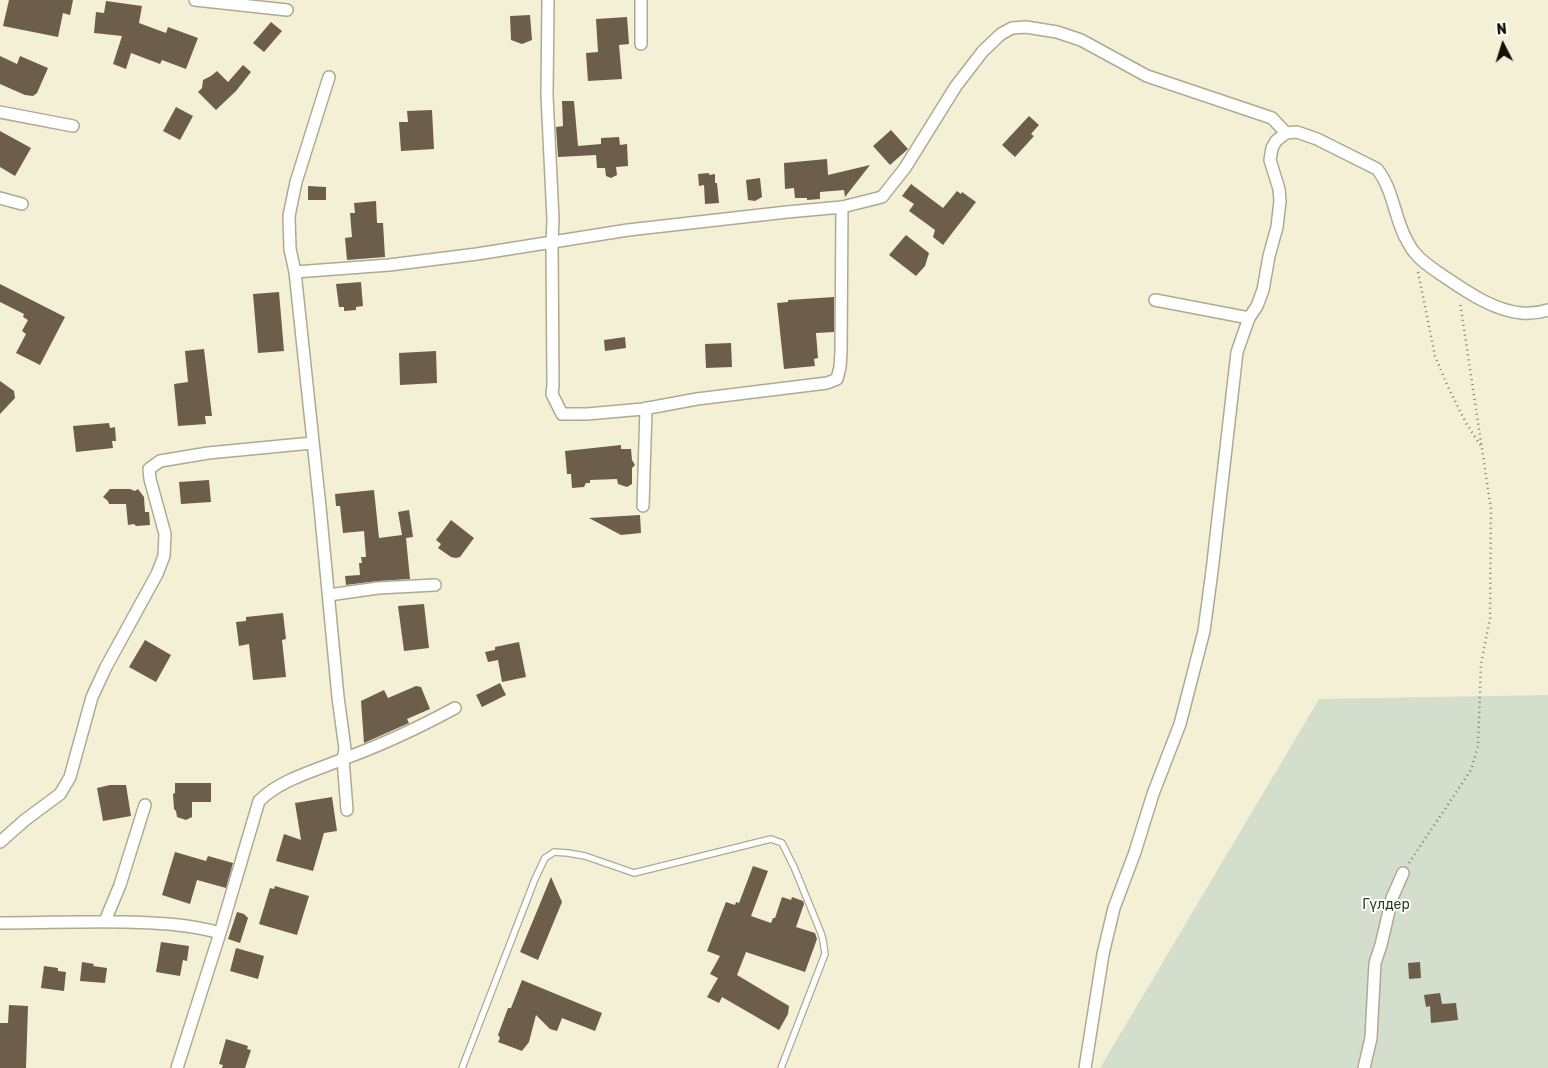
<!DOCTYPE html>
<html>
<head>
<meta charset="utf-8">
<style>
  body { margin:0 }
  #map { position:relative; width:1548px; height:1068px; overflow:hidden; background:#f4f0d6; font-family:Rubik,sans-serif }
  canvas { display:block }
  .north { position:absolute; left:1478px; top:20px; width:50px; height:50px; -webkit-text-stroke:4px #fff; paint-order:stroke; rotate:355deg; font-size:14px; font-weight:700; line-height:20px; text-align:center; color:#110f07 }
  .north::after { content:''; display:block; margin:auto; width:18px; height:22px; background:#110f07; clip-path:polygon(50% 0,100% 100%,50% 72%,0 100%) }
</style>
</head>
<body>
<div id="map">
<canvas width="1548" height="1068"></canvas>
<div class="north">N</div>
</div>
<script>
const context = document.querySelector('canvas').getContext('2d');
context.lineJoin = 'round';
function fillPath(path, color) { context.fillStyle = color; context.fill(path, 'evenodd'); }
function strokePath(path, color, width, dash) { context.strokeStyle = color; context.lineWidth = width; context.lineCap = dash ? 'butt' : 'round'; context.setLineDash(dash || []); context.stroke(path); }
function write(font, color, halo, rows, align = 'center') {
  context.font = font + ' Rubik,sans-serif'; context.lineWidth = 4; context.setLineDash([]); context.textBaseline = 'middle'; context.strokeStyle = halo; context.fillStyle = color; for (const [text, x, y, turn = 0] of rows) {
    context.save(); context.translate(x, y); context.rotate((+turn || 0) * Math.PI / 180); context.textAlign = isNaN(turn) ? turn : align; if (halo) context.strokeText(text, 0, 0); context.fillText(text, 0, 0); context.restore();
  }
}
fillPath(new Path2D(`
  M1548,695V1068H1100L1319,699Z`), '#d3decd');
fillPath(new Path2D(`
  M9,0H73L70,15L63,13L58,37L3,26Z
  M106,1L142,6L139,23L166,33L168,27L198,38L186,69L162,60L160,64L131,53L126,69L113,64L122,36L94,33L96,12L104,13Z
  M530,15L532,40L522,44L511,40L510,16Z
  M627,17L629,44L619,45L622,79L588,81L586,53L598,52L596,19Z
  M271,22L282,31L264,52L253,43Z
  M0,56L17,64L20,56L48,68L37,93L33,96L25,95L0,84Z
  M243,65L251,72L236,91L216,110L198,92L202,88L203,80L211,76L217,71L228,82Z
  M562,101H574L578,146L601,144V138L619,137L620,145L627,144L628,166L616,167L617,175L611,178L606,176L605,168H597L596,155L558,157L556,127L563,126Z
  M176,107L193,116L180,140L163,131Z
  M432,110L434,149L401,151L399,122H408L407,111Z
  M1029,116L1039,125L1031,134L1034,136L1015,157L1002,145Z
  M891,130L908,149L890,165L873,146Z
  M0,131L31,148L15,176L0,167Z
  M827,159L828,175L870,165L845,197L844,190L820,192V199L807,200V198H795L794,188L785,189L784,163Z
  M709,173V175L715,174V183H717L719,203L705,204L704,185L699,186L698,174Z
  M760,178L762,197L755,201L748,200L746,180Z
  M911,184L943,208L957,191L961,194L962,192L976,202L943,245L933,237L935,230L909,211L914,204L902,196Z
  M308,186L326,187V200H308Z
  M376,201L377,223H383L385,257L347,260L345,238L352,237L350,213H355L354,203Z
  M906,235L929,253L925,266L916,276L889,255Z
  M361,282L363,306L356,307V310L344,311V307H339L336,284Z
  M0,284L65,317L40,365L16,353L26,334L22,331L28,320L23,317L24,314L0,302Z
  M279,292L284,351L258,353L253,294Z
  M834,297V332L816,333L818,358L814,359L815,366L784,369L777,303L788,302V300Z
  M625,337L626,348L605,351L604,340Z
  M731,343L732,367L706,368L705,344Z
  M204,349L212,416H205L206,424L178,426L174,384L188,382L185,351Z
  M436,351L437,383L400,385L399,353Z
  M0,381L14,391L15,398L0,414Z
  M109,423L110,428L115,427L116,441H112L113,448L76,452L73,426Z
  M621,445V449H631L632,460L635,465L632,468V484L627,487L618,484L617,479L590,480V483H586L584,487L572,488L571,474H567L565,451Z
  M209,480L211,502L181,504L179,482Z
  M110,489H130L135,491L138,489L144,497L145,512H149L150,525L136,526L134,524L128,525L126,504H109L108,501L103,497Z
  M374,490L379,538L402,535L398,512L409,510L413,537L406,538L410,579L378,581L346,585L345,576L360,575L359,563H362L361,557H366L364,531L343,533L340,506H336L335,494Z
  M640,515L641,533L621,535L589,518Z
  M451,520L474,538L460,557L456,558L451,557L438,548L441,544L436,540Z
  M424,604L429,648L404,651L398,606Z
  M283,613L286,639L282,640L286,677L253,680L249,644L239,646L236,622L246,621V617Z
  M145,640L171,655L156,682L129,667Z
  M519,642L526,677L502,682L498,660L488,662L485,652L495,650V647Z
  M500,683L506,695L482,707L476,695Z
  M416,686L421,687L430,709L407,719L409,723L364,743L361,701L384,690L388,698Z
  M175,783H211V802H192V817L186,820L177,817L176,811L174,809L173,794L175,793Z
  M110,785H126L131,816L103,821L97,788Z
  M332,797L337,831L324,833L313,871L276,861L284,834L301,840L295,803Z
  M175,852L206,861L208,856L233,863L226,888L197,880L190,904L162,895Z
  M753,866L768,871L751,916L771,923L773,918H775L782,897L791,900L792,897L803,901L804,904L796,927L815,933L817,939L805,972L746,952L737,975L789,1006L788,1014L779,1030L722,997L719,1003L707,997L718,978L710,974L720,956L707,951L726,902L735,905L736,902L739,903Z
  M551,877L562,902L538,960L520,952Z
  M275,886L309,896L297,935L259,924L270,888L274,889Z
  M237,912L244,914L248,918L240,943L228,939Z
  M161,942L189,946L187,961L183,960L180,976L156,972Z
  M236,948L264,956L258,979L230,971Z
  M82,962L94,964L93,966L107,968L105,983L80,981Z
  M1420,962L1421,978L1409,979L1408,963Z
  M44,966L58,968V971L66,972L64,991L41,988Z
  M522,980L602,1013L595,1031L562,1018L557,1031L550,1029L536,1015L529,1042L522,1051L498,1042L500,1038L498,1035L508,1008H511Z
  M1440,993L1442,1004L1456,1003L1458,1020L1431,1023L1430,1006L1426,1007L1424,995Z
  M9,1005L28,1006L26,1068H0V1023H8Z
  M226,1039L248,1046L247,1049L251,1050L245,1068H222L223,1065L219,1064Z`), '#6d5d4b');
const lane = new Path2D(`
  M462,1068L535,879L545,858L554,852L568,853L585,856L634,873L771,839L782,843L794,867L821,933L823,940L825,954L781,1068`);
const street = new Path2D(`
  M195,0L287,10
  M548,0L547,96L553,219L552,243L553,385L552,394L562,414H587L643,409L697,399L827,383L837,379L840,367L841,352L842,207
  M641,0V44
  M0,112L73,126
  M0,198L22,204
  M295,272L290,249L289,216L296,182L329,77
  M1155,300L1249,318
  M643,506L646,408
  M329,595L378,588L435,585
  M347,810L343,759C382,745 418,728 455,708
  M0,842L25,820L60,794L70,777L92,697L106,667L157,574L164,556L165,534L150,479L149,469L160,461L208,453L312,443
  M105,921L120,885L145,805
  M0,923C42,923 84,921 126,922C158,923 189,924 220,933
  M177,1068L220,933L259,801C281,779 315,771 343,759L345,749L338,697L320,507L295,272L389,265L477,254L628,230L787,212L842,207L882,197L905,168L956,86L983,51L1001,34L1012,28L1026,27L1057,32L1081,40L1147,76L1272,118L1286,133
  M1085,1068L1103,954L1114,908L1135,852L1153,794L1180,724L1204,631L1212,571L1237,352L1249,318L1257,306L1263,290L1269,256L1277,227L1280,201L1279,189L1270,160L1272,148L1276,141L1286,133L1297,132L1317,139L1377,169C1393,189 1394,215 1405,237C1408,242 1411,249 1415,253C1422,262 1433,269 1442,275C1466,291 1492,310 1521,313C1531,314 1539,313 1548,310
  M1364,1068L1371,1038L1375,963L1381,945L1392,898L1403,873`);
strokePath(lane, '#aeaa91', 8);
strokePath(street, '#aeaa91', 14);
strokePath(new Path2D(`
  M1418,272L1435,356L1448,387L1466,423L1481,446
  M1409,863L1471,770L1478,746L1481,664L1490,618L1491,509L1460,302`), '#7f7c6b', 2.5, [1, 4]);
strokePath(lane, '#fff', 5.5);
strokePath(street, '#fff', 11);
write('14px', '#29431a', '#fff', [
  ["Гүлдер",1386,905]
]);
</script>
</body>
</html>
